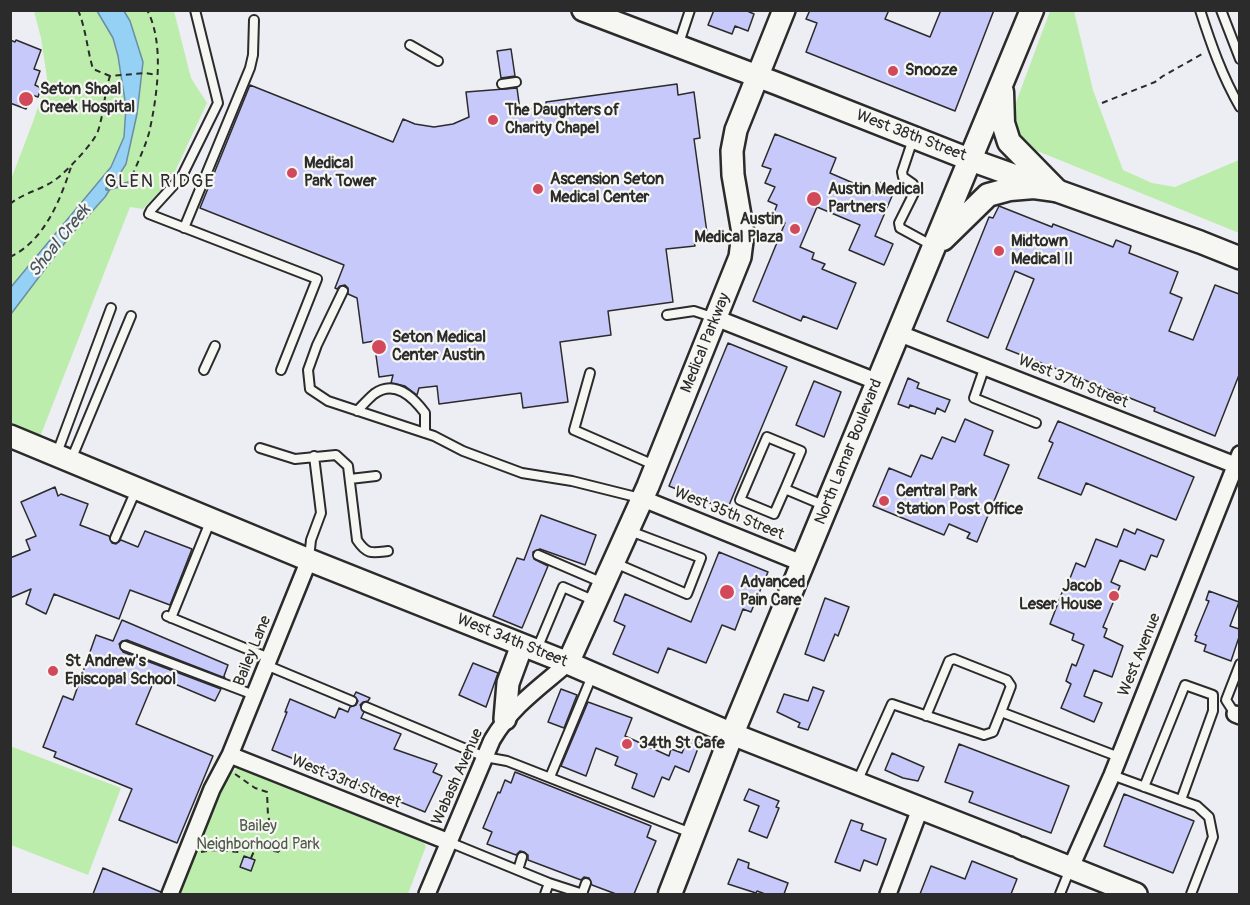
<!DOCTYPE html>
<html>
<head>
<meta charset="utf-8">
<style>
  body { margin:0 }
  #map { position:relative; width:1250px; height:905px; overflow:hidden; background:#ededf4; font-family:Pangolin,sans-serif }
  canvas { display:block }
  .frame { position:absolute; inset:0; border:12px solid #2b2b2b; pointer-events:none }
</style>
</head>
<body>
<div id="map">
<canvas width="1250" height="905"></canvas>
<div class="frame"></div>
</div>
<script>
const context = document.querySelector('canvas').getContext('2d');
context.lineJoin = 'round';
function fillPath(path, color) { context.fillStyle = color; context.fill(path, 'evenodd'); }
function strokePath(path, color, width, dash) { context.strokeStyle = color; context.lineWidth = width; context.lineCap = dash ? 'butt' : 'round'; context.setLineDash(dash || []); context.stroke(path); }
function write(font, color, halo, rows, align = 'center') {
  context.font = font + ' Pangolin,sans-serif'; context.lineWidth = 4.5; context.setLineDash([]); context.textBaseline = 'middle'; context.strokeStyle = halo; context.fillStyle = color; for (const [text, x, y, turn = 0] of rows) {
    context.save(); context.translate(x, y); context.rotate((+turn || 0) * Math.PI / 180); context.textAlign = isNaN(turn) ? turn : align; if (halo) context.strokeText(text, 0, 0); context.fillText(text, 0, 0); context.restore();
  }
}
fillPath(new Path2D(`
  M34,11H174L191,78L207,103L172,178L143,209L130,207L40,437L11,422L10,182L34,119L47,78L41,38Z
  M1050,11H1074L1093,90L1123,170L1152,183L1175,187L1239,160V233L1030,148C1016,134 1014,125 1015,105Z
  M10,746L121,788L88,875L11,845Z
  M239,766L423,842L426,846L408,894H173L215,789Z`), '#bdedac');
const water = new Path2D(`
  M97,11H124L130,21L143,62L137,114L126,164L105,197L70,236L11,314V287L111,167L124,137L126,107L118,56L113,38Z`);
fillPath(water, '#95d0f5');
strokePath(water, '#6b8ea4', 1.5);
strokePath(new Path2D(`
  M107,189L133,182`), '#6b8ea4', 4);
const building = new Path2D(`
  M714,10H745L754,14L748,31L735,26L732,34L708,25Z
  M810,10H889L885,19L930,37L941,10H994L955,111L806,52L817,23L806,19Z
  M10,40L15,42L16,40L41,50L34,69L40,71L35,85L41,88L38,97L32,95L26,109L10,103Z
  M511,49L515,76L501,78L497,51Z
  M677,84L678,95L694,92L700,138L694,139L708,240L694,241L695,246L666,249L673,302L608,311L611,335L560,342L568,402L523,408L521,393L439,404L437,386L419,388L417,395L405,386L391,383L393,375L379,377L374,341L363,343L357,298L348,294V288L345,285L340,286L337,289L335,288L344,265L200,208L250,85L393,142L403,119L415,124L434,127L453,124L469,117L466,92L517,88L520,110L546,107V102Z
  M775,134L836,158L830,173L874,192L879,182L895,189L875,236L893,244L884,265L849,250L860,225L817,207L800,247L814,253L812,259L825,264L822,269L856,283L837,329L803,316L801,321L753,301L785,223L772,218L777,205L768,201L775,187L765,183L771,169L762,166Z
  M999,206L1052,227L1053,224L1113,247L1116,240L1131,246L1129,253L1178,272L1170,293L1182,298L1169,331L1193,340L1215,285L1239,294V375L1215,436L1154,411L1155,408L1006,349L1034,279L1015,271L988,338L947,321L989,217L993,218Z
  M728,343L787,367L727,510L669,486Z
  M908,378L919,383L917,388L950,400L945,412L937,408L935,414L910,405L909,408L898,404Z
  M814,381L841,392L824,437L796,425Z
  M965,419L993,431L984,455L1009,465L977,542L967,538L970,533L949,524L944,535L873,506L889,468L911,477L921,455L932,459L942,437L955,442Z
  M1058,421L1194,477L1176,520L1086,483L1081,495L1038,478L1053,443L1049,441Z
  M55,487L58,496L61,494L88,504L80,525L109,536L112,543L116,544L121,540L138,547L145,531L192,549L170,605L130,590L119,619L54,594L46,614L26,604L31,589L10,598V558L30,550L26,540L36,536L21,502Z
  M541,515L596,535L585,565L540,549L533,552L534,559L548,566L522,628L493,616L517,558L524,560Z
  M1124,529L1135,534L1137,529L1164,540L1157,557L1151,555L1145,570L1120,560L1111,582L1120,586L1103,627L1107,629L1104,637L1123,646L1112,677L1094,670L1084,696L1102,703L1094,722L1061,708L1071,684L1066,681L1072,664L1076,666L1084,645L1072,640L1074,634L1050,624L1063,590L1065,591L1076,563L1085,567L1096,539L1117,547Z
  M719,552L768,572L751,612L743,609L735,630L722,625L706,663L668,648L658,673L613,654L625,626L614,621L625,594L691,622Z
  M1209,591L1239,602L1230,626L1239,629V637L1231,661L1204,651L1206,645L1195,641L1197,636L1195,635L1209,601L1206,600Z
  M825,598L849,607L838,636L835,634L824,661L805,654Z
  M122,620L228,665L224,676L225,678L127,640L122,641L119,644L123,652L221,689L215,701L156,676L136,724L213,756L177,843L119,820L132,789L54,757L56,752L43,747L63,696L73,700L96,635L113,641Z
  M473,663L498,673L486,707L459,695Z
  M813,687L824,691L808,730L798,727L800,723L777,712L784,694L808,701Z
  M561,689L577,695L564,728L548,722Z
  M356,692L370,698L368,701L363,702L360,705L364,712L361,718L401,734L394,749L437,764L433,772L442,776L425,812L272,750L287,712H285L290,699L335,718L339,708L348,712L350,707L356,705L358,701L354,696Z
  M588,702L632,718L625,736L669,756L671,749L682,753L688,738L700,743L689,772L675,766L669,780L662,777L654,797L632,788L637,774L615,765L618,757L596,748L586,776L561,766Z
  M959,744L1069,786L1051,833L969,802L973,792L945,782Z
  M892,753L924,767L918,781L903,778L885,770Z
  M515,772L651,826L647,837L656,841L634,894H616L592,885L589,878L584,877L581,880L528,860V855L524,852L520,851L516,855L487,844L492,832L483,828L498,792L500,793L505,780L511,783Z
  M749,789L779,801L776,807L779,808L767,838L749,831L759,806L744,800Z
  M1124,794L1194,821L1173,873L1104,846Z
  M851,820L863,824L861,830L886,839L877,865L864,860L860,871L835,862Z
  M244,856L255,860L251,871L240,867Z
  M738,859L749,863L748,868L788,883L784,894H765L757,891L756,893L728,884Z
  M972,861L1017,879L1011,894H920L931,866L965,879Z
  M103,868L161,892L160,894H93Z`);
fillPath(building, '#c7c9fb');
strokePath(building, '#2b2b2b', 1.5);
const lane = new Path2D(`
  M195,10L218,103L182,176L151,210L149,214L317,279L281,370
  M1200,10C1211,44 1222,76 1240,107
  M1221,10L1240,59
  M410,45L438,61
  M678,46L690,10
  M502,84L516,82
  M913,139L902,172L903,177L913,184L915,191L899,223L900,228L933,246
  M184,228L250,68L253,55L254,20
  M343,291L317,345L308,370L310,389L328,401L434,436L463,451L522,473L572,481L640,498
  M667,315L694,311L715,318
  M985,366L974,398L1036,423
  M204,370L215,346
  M590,373L574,430L654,465
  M357,411C362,406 368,399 374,394C395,379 413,397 425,413V433
  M260,448L295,459L336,455L348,466L357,540C367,555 372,553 388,551
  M57,453L111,308
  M71,460L131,316
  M350,479L376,476
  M785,489L774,514L740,500L767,437L801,451L785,489L823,505
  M115,538L136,490
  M538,555L603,583
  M309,558L311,540L321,513L314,456
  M615,563L687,594L701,558L630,531
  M167,616L269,658
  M171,618L210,522
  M125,646L254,695
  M537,649L563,587L595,601
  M266,665L352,701
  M366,707L485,757L507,761L691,833
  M1235,714L1226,700L1240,664
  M926,716L949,661L954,659L1007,680L1011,686L1001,712
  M1112,775L1197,806L1209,817L1213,837L1191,894
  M550,777L592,676
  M857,782L892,704L984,735L993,732L1001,712L1119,757
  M1144,787L1185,685L1213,695V711L1181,800
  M449,842L549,883L583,894
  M518,870L522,857
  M545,894L549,883
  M582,894L586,883
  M1060,894L1070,869`);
const street = new Path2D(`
  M716,318L878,382
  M898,333L1235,465
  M641,498L804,564
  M1235,714L1240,716
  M230,755L449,842
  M1071,867L1112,775L1240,454
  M170,894L212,789L230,755L309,560
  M427,894L492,740C513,705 538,689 568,663
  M888,894L920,809`);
const secondary = new Path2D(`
  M583,10L778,84L971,160L1200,242L1240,258
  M10,436L309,560L568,663L732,734L1014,845
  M568,663L648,486L740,257L743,233L733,175L732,151L736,130L784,10
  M505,719L508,683L522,645
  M1021,848L1136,894`);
const primary = new Path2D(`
  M1002,92L1003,123L1009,142L1056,190
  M943,239L988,195L1010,189L1034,187L1056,190
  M670,894L732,734L1032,10`);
strokePath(lane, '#2b2b2b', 12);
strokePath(street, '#2b2b2b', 20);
strokePath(secondary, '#2b2b2b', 26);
strokePath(primary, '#2b2b2b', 27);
strokePath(new Path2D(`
  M78,10C86,29 87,49 93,69L110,76
  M1102,103L1155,82L1163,76L1204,53
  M132,176C138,162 145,147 149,133C157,98 165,43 147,10
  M10,204C23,193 41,190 55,180C66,172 94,143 98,131C104,113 104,94 110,76L145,73L157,75
  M10,257C44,241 60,201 71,167
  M235,774L255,788L267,792L268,816L279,852
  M201,852L214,850L239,852L255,847L283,853
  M251,858L258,842`), '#2b2b2b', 2, [6, 4.5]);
strokePath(lane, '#f6f6f2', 8);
strokePath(street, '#f6f6f2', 15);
strokePath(secondary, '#f6f6f2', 21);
strokePath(primary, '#f6f6f2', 22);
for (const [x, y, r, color] of [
  [893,71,6,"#d1495b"],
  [26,99,8,"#d1495b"],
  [493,120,6,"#d1495b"],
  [292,173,6,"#d1495b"],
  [538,189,6,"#d1495b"],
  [814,199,8,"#d1495b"],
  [795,229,6,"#d1495b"],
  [999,251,6,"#d1495b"],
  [379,347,8,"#d1495b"],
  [884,501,6,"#d1495b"],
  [727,592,8,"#d1495b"],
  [1114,596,6,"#d1495b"],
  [53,671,6,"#d1495b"],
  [627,744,6,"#d1495b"]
]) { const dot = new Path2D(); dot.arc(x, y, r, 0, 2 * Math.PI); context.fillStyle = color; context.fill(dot); strokePath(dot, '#f6f6f2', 2); }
write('bold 16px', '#2b2b2b', '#f6f6f2', [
  ["Snooze",905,71],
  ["Seton Shoal",40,90],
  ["Creek Hospital",40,108],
  ["The Daughters of",505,111],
  ["Charity Chapel",505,129],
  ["Medical",304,164],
  ["Park Tower",304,182],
  ["Ascension Seton",550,180],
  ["Medical Center",550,198],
  ["Austin Medical",828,190],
  ["Partners",828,208],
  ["Austin",783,220,"right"],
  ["Medical Plaza",783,238,"right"],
  ["Midtown",1011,242],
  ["Medical II",1011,260],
  ["Seton Medical",392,338],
  ["Center Austin",392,356],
  ["Central Park",896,492],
  ["Station Post Office",896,510],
  ["Advanced",740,583],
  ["Pain Care",740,601],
  ["Jacob",1102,587,"right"],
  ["Leser House",1102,605,"right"],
  ["St Andrew's",65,662],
  ["Episcopal School",65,680],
  ["34th St Cafe",639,744]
], 'left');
write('16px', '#2b2b2b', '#f6f6f2', [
  ["West 38th Street",911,136,21],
  ["Medical Parkway",706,343,-68],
  ["West 37th Street",1073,382,22],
  ["North Lamar Boulevard",849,452,-68],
  ["West 35th Street",729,514,22],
  ["West 34th Street",512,641,22],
  ["Bailey Lane",253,651,-68],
  ["West Avenue",1140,655,-68],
  ["Wabash Avenue",458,777,-66],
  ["West 33rd Street",346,782,22]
]);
write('16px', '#505c4b', '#f6f6f2', [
  ["Bailey",258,827],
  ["Neighborhood Park",258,845]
]);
context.letterSpacing = '1.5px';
write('18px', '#2b2b2b', '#f6f6f2', [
  ["GLEN RIDGE",160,182]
]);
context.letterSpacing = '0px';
write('italic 18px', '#46545e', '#f6f6f2', [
  ["Shoal Creek",60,241,-51]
]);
</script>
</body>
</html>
